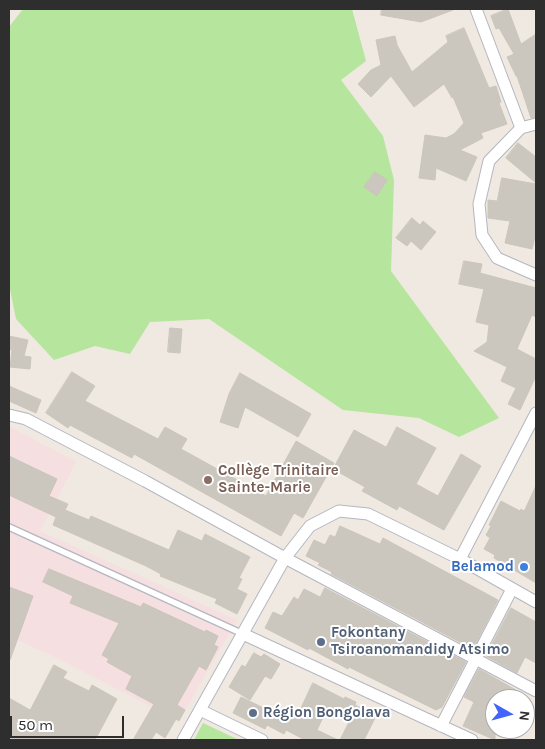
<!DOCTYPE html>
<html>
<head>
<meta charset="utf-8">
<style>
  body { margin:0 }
  #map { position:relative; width:545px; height:749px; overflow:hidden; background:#efe9e1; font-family:Karla,sans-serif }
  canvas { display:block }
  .frame { position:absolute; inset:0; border:10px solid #2e2e2e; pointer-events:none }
  .north { position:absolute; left:485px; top:689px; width:50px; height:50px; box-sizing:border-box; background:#fff; border:1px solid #ababab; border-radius:50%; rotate:97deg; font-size:14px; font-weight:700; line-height:20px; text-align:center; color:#2e2e2e }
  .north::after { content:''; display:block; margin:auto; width:18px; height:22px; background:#4264fb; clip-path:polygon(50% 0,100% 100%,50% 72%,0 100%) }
  .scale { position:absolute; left:10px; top:716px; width:114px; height:22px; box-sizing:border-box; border:2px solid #2e2e2e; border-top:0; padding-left:6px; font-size:15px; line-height:18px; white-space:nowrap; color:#2e2e2e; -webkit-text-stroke:4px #fff; paint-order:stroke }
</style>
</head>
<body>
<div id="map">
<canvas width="545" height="749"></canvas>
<div class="frame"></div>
<div class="north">N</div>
<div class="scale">50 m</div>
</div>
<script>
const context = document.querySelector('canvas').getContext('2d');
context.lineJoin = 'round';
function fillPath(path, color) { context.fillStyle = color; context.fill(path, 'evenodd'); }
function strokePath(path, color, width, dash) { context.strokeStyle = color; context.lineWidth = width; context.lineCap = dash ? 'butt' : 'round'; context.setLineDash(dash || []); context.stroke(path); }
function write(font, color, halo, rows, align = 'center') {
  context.font = font + ' Karla,sans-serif'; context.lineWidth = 4; context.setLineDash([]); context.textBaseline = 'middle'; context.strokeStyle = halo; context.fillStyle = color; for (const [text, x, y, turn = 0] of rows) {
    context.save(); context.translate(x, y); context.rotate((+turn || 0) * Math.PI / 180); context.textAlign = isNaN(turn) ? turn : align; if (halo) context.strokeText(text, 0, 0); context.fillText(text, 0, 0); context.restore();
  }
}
fillPath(new Path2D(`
  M9,426L76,462L40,531L237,620L179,721L59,659L9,636Z`), '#f5dfe0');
fillPath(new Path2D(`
  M23,9H352L366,61L341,80L383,136L394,180L391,271L499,418L459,437L419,418L343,410L209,319L150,322L130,354L95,346L54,360L16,319L9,284V27Z
  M203,723L239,740H194Z`), '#b6e59e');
const building = new Path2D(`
  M382,9H453V10L421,22L381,15Z
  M508,9L521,44L536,34V117L531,118L517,76H516L507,57L514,54L499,28L496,29L491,16Z
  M464,28L489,88L496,86L501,102L499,103L507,124L481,133L483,138L460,150L477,157L466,181L436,168L435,180L419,178L425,135L446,138L454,134L464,123L453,97L452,98L444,84L414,107L391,76L371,97L358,84L371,70L381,65L376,40L395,36L397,45L412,72L448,42L446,36Z
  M518,143L536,157V183L506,158Z
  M375,172L387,180L377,196L364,187Z
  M502,178L536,184V233L532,249L505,243L510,221L488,218V200L497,201Z
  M412,218L420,225L423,221L436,232L421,250L411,241L407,246L396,238Z
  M464,261L482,264L480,273L536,288V317L532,315L517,349L536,359V376L520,410L508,404L516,388L501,381L507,367L474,351L487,342L489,325L476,322L484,289L459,284Z
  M170,328L182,329L180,353L168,352Z
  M9,336L28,340L24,356L31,357L30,369L10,367L12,350L9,349Z
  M72,372L95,386L85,401L158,439L165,427L187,439L181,449L266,496L296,441L334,463L303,518L294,513L281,536L134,454L132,458L70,425L68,428L46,413Z
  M240,373L311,414L298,437L245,407L238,428L220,422L229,394Z
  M9,386L41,400L36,413L9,401Z
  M397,427L436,448L416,484L438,496L461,454L481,466L444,530L399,506L397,510L362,491L365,487L333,469L354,430L386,447Z
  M9,456L57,479L49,496L68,504L65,510L89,520L91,516L169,550L178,530L202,541L205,534L250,557L239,578L242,579L237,589L247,594L237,614L215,603L217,599L160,576L161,574L146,566L53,525L56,517L9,495Z
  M536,486V583L494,558L495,555L484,549L490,538L486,535L491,526L489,525L501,501L520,511L521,509L524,511Z
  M340,526L380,544L383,538L498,600L473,649L331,574L332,572L318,565L320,563L306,556L314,540L325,545L330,535L335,537Z
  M49,569L141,607L143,603L205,632L206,630L218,636L214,645L218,647L206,670L199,666L177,705L185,710L179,721L176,719L165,738L156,732L151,740H133L154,704L126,689L132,676L107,662L109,659L102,655L119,623L70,603L73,596L43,582Z
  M9,587L33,596L10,660L9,659Z
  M325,588L466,662L442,707L436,710L349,667L348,669L309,648L308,650L265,628L273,612L282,616L294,597L298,600L304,589L320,597Z
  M511,608L536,622V663L525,657L517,673L486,656Z
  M254,653L261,657L264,654L280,664L271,679L265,676L250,700L229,687L242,665L245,667Z
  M54,665L67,672L63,678L89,691L92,685L117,699L95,740H9V698L30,710Z
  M479,669L516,690L512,699H495V740L463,726L474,702L464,697Z
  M313,683L344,699L345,697L356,702L355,705L376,716L364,740H340L350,720L327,709L317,730L338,740H305L286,730L284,734L267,725L265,729L233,713L241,697L276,714L278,709L296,718Z`);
fillPath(building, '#cbc7bf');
strokePath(building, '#cbc5ba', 1);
const lane = new Path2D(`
  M9,527L243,634`);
const street = new Path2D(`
  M476,9L521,128
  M536,124L521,128L489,161L479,204L482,235L497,258L536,275
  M9,415L26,419L145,481L285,558L536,691
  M460,559L536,413
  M243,634L472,740
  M200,710L262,740
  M441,726L512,589
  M183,740L285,558L310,526L339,511L368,514L460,559L536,602`);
strokePath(lane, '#b4b7c1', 8);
strokePath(street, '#b4b7c1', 13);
strokePath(lane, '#fff', 5.5);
strokePath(street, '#fff', 11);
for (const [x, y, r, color] of [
  [208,480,5,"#8d6e63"],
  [524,567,5,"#3f7fe0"],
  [321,642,5,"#5c6f8a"],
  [253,713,5,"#5c6f8a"]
]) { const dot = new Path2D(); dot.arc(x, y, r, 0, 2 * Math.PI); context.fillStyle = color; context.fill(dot); strokePath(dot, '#fff', 2); }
write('bold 15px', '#785e54', '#fff', [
  ["Collège Trinitaire",218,471],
  ["Sainte-Marie",218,488]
], 'left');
write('bold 15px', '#366cbe', '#fff', [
  ["Belamod",514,567]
], 'right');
write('bold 15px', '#4e5e75', '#fff', [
  ["Fokontany",331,633],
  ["Tsiroanomandidy Atsimo",331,650],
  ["Région Bongolava",263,713]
], 'left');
</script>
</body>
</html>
